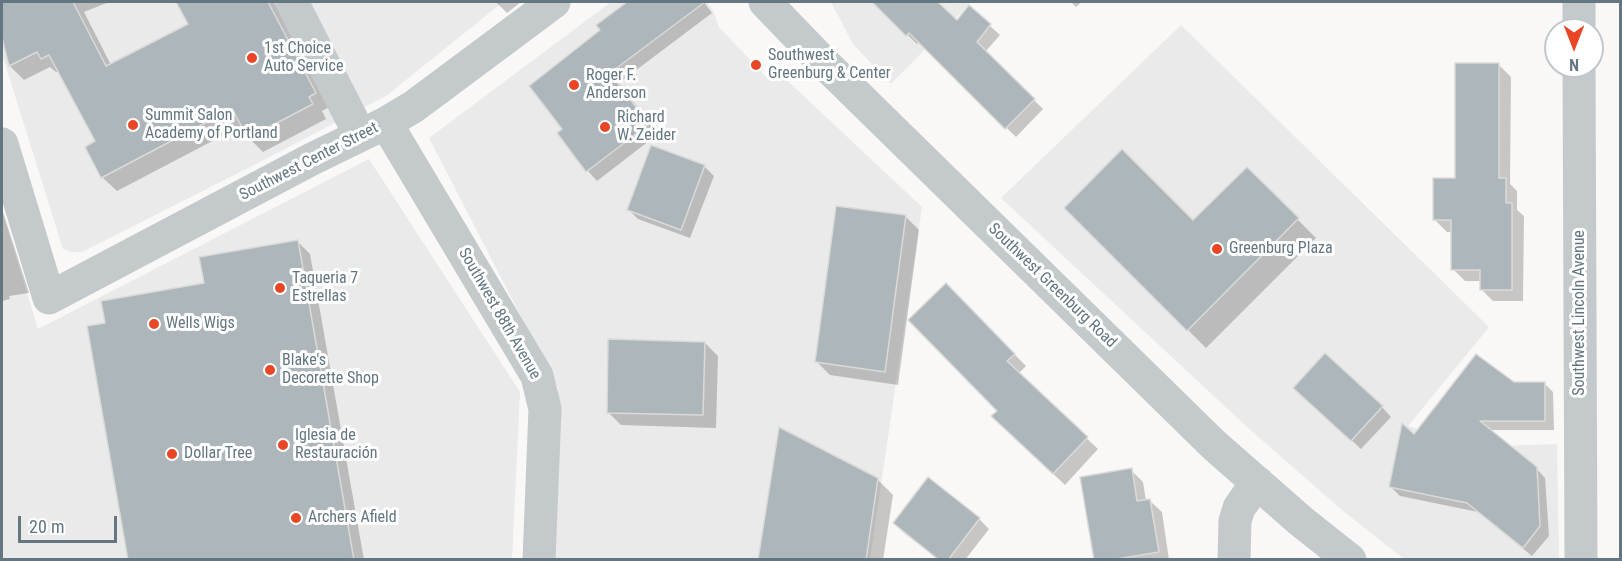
<!DOCTYPE html>
<html>
<head>
<meta charset="utf-8">
<style>
  body { margin:0 }
  #map { position:relative; width:1622px; height:561px; overflow:hidden; background:#f9f8f6; font-family:"Roboto Condensed",sans-serif }
  canvas { display:block }
  .frame { position:absolute; inset:0; border:3px solid #637682; pointer-events:none }
  .north { position:absolute; left:1544px; top:18px; width:60px; height:60px; box-sizing:border-box; background:#fff; border:2px solid #c1c8cd; border-radius:50%; rotate:180deg; font-size:16px; font-weight:700; line-height:24px; text-align:center; color:#637682 }
  .north::after { content:''; display:block; margin:auto; width:21px; height:27px; background:#e94625; clip-path:polygon(50% 0,100% 100%,50% 72%,0 100%) }
  .scale { position:absolute; left:18px; top:516px; width:99px; height:27px; box-sizing:border-box; border:3px solid #637682; border-top:0; padding-left:8px; font-size:18px; line-height:21px; white-space:nowrap; color:#637682; -webkit-text-stroke:4px #fff; paint-order:stroke }
</style>
</head>
<body>
<div id="map">
<canvas width="1622" height="561"></canvas>
<div class="frame"></div>
<div class="north">N</div>
<div class="scale">20 m</div>
</div>
<script>
const context = document.querySelector('canvas').getContext('2d');
context.lineJoin = 'round';
function fillPath(path, color) { context.fillStyle = color; context.fill(path, 'evenodd'); }
function strokePath(path, color, width, dash) { context.strokeStyle = color; context.lineWidth = width; context.lineCap = dash ? 'butt' : 'round'; context.setLineDash(dash || []); context.stroke(path); }
function write(font, color, halo, rows, align = 'center') {
  context.font = font + ' "Roboto Condensed",sans-serif'; context.lineWidth = 6; context.setLineDash([]); context.textBaseline = 'middle'; context.strokeStyle = halo; context.fillStyle = color; for (const [text, x, y, turn = 0] of rows) {
    context.save(); context.translate(x, y); context.rotate((+turn || 0) * Math.PI / 180); context.textAlign = isNaN(turn) ? turn : align; if (halo) context.strokeText(text, 0, 0); context.fillText(text, 0, 0); context.restore();
  }
}
fillPath(new Path2D(`
  M2,2H503L386,96L260,162L82,252H71L63,249L2,54Z
  M611,2H707L713,10L719,27L771,82L776,70L922,207L870,559H554L558,388L429,138Z
  M831,2H971L891,84L853,44Z
  M1181,25L1489,327L1408,426L1471,447L1557,444L1559,559H1404L1343,511L1247,427L1001,198Z
  M369,159L520,392L512,559H2V211L38,329Z`), '#e9eae9');
fillPath(new Path2D(`
  M2,2H109L84,12L111,65L190,25L178,2H274L329,107L322,111L326,119L263,152L249,138L243,125L117,191L102,177L97,142L59,71L56,72L50,67L24,80L10,66L2,32Z
  M496,2H521L507,13Z
  M629,2H704L712,13L619,83L658,134L597,181L588,171L559,133L564,129L603,30L599,25Z
  M874,2H936L957,22L969,7L1000,35L985,52L1043,109L1016,137L919,42L917,44Z
  M1071,2H1082L1076,7Z
  M1499,65L1511,77L1510,184L1517,191V210L1524,216L1523,301H1493L1481,289V281H1465L1453,269V232H1447L1435,220L1457,179Z
  M704,166L714,176L690,238L638,219L629,210Z
  M1247,169L1316,238L1206,348L1066,208L1193,222Z
  M2,209L29,293L9,296L10,299L2,301Z
  M905,216L919,230L898,385L830,375L817,362Z
  M297,241L310,254L364,560H130L106,324L206,284Z
  M946,285L1026,366L1018,374L1098,449L1065,485L1005,428Z
  M705,343L718,356L716,428L621,425L608,412Z
  M1544,383L1553,392L1554,430H1488L1536,468L1545,478L1549,536L1532,556L1478,512L1400,496L1391,487L1414,436L1514,384Z
  M1305,397L1382,407L1391,417L1361,449Z
  M1131,470L1143,482L1146,501H1150L1162,512L1169,560H1095Z
  M877,479L893,495L883,560H759Z
  M928,480L979,519L989,529L965,560H939L904,533L895,523Z`), '#0003');
const building = new Path2D(`
  M2,2H73L106,66L188,24L176,2H268L316,93L309,97L313,104L248,138L232,109L101,178L85,147L95,141L49,55L41,59L37,52L9,66L2,38Z
  M627,2H705L610,73L649,124L586,172L557,133L562,129L529,86L600,30L596,25Z
  M872,2H938L957,20L969,5L991,24L977,42L1035,99L1005,129L909,33L906,36Z
  M1455,63H1499V178H1506V203H1512V290H1480V270H1451V220H1433V178H1455Z
  M651,145L705,165L681,230L627,210Z
  M1122,149L1193,220L1247,167L1299,218L1187,331L1064,208Z
  M836,206L906,215L885,372L815,362Z
  M298,240L354,560H128L87,326L105,323L101,301L204,283L199,257Z
  M946,283L1015,354L1007,361L1088,437L1053,474L991,416L997,411L908,320Z
  M608,339L705,342L703,415L607,413Z
  M1325,353L1383,406L1351,441L1293,388Z
  M1476,354L1514,382H1545V421H1480L1537,467L1540,526L1523,548L1467,503L1389,487L1402,423L1414,434Z
  M779,427L878,478L866,560H758Z
  M1132,468L1137,501L1150,499L1159,552L1111,560H1094L1080,477Z
  M928,477L980,518L948,560H939L893,523Z`);
fillPath(building, '#adb6bb');
strokePath(building, '#dadad8', 1.5);
strokePath(new Path2D(`
  M292,2L360,135
  M765,2L820,59L1214,445L1302,522L1350,560
  M1579,2V30
  M1579,66L1581,560
  M386,123L537,376L545,409L539,560
  M2,144L49,298L312,159L386,123L413,107L452,78L554,2
  M1234,560L1235,521L1239,508L1257,482`), '#c4c9cc', 33);
for (const [x, y, r, color] of [
  [252,58,6,"#e94625"],
  [756,65,6,"#e94625"],
  [574,85,6,"#e94625"],
  [133,125,6,"#e94625"],
  [605,127,6,"#e94625"],
  [1217,249,6,"#e94625"],
  [280,288,6,"#e94625"],
  [154,324,6,"#e94625"],
  [270,370,6,"#e94625"],
  [283,445,6,"#e94625"],
  [172,454,6,"#e94625"],
  [296,518,6,"#e94625"]
]) { const dot = new Path2D(); dot.arc(x, y, r, 0, 2 * Math.PI); context.fillStyle = color; context.fill(dot); strokePath(dot, '#fff', 2); }
write('16px', '#637682', '#fff', [
  ["1st Choice",264,49],
  ["Auto Service",264,67],
  ["Southwest",768,56],
  ["Greenburg & Center",768,74],
  ["Roger F.",586,76],
  ["Anderson",586,94],
  ["Summit Salon",145,116],
  ["Academy of Portland",145,134],
  ["Richard",617,118],
  ["W. Zeider",617,136],
  ["Greenburg Plaza",1229,249],
  ["Taqueria 7",292,279],
  ["Estrellas",292,297],
  ["Wells Wigs",166,324],
  ["Blake's",282,361],
  ["Decorette Shop",282,379],
  ["Iglesia de",295,436],
  ["Restauración",295,454],
  ["Dollar Tree",184,454],
  ["Archers Afield",308,518]
], 'left');
write('16px', '#637682', '#fff', [
  ["Southwest Center Street",309,162,-27],
  ["Southwest Greenburg Road",1052,286,44],
  ["Southwest Lincoln Avenue",1580,313,-90],
  ["Southwest 88th Avenue",499,314,60]
]);
</script>
</body>
</html>
